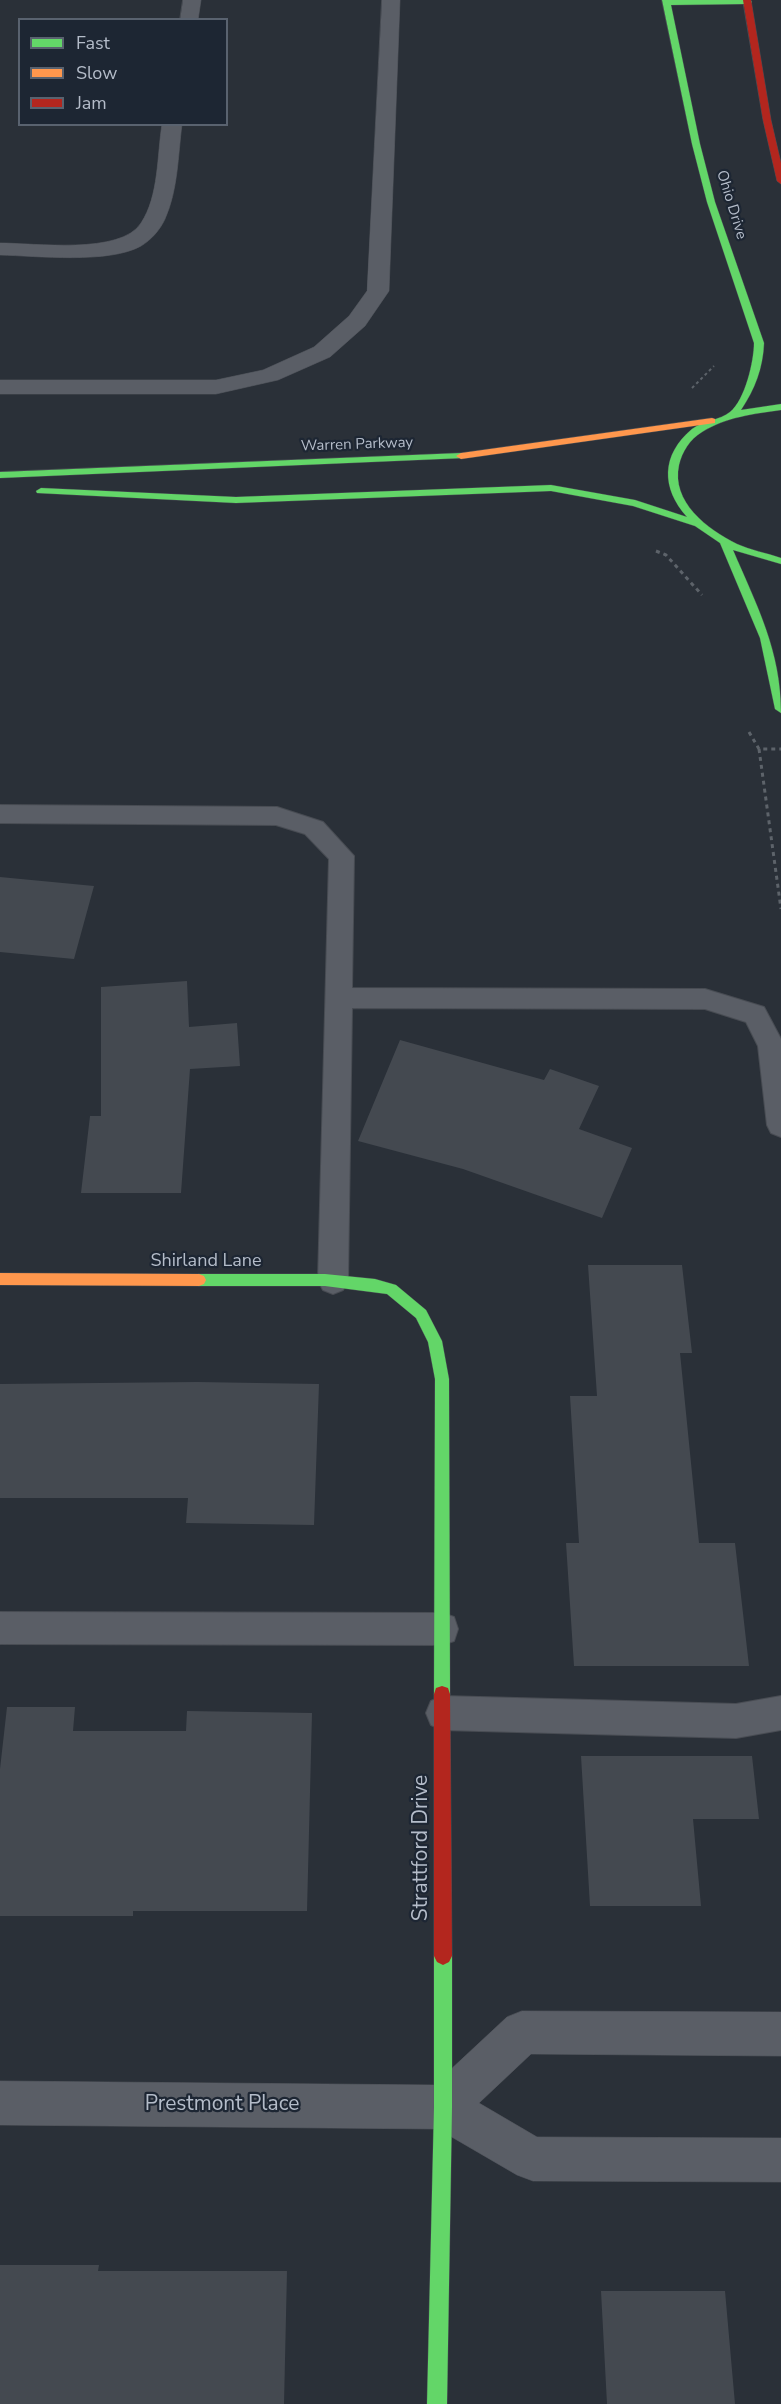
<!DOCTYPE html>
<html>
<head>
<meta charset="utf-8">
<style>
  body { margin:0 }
  #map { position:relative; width:781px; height:2404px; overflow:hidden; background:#2a3038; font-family:"Nunito Sans",sans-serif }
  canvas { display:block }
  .legend { position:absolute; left:18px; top:18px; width:210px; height:108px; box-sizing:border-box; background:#1d2633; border:2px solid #59626f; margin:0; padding:8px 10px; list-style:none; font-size:18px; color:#b4bcc9 }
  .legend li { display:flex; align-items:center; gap:12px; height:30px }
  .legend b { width:30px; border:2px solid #59626f }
</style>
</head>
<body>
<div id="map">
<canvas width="781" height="2404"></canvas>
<ul class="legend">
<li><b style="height:8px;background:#63d668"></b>Fast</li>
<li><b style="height:8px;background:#ff974d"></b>Slow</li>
<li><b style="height:8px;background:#b3261e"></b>Jam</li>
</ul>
</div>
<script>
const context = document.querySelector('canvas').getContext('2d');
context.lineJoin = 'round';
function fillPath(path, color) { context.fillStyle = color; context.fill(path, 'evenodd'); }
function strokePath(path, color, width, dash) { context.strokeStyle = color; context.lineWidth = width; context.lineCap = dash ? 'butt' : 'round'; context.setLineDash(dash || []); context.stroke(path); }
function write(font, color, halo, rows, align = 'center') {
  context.font = font + ' "Nunito Sans",sans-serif'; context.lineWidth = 4.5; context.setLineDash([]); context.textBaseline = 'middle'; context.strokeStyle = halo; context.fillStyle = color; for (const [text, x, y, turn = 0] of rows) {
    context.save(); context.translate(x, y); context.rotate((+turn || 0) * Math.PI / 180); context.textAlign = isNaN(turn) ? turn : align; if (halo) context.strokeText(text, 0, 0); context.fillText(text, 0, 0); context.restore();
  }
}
fillPath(new Path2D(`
  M0,877L94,886L74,959L0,952Z
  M187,981L189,1027L237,1023L240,1066L190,1069L181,1193H81L90,1116H101V987Z
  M400,1040L544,1080L550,1069L599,1086L579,1129L632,1148L602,1218L463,1169L358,1141Z
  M588,1265H682L692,1353H680L699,1543H735L749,1666H574L566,1543H579L570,1396H597Z
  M197,1382L319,1384L314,1525L186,1523L188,1498H0V1384Z
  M7,1707H75L73,1731H186L187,1711L312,1713L307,1911H133V1916H0V1769Z
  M581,1756H752L759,1819H693L701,1906H590Z
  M0,2265H99L98,2271H287L284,2404H0Z
  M601,2291H725L735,2404H607Z`), '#444950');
const lane = new Path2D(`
  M0,805L277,807L323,822L354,856L352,988L705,989L764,1007L781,1039V1137L771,1133L767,1125L758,1046L746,1022L705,1009L352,1008L348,1281L343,1290L333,1294L323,1290L318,1281L329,859L305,834L276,825L0,823Z
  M0,1612L442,1613L454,1617L458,1629L454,1641L442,1645L0,1644Z
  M443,1696L736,1704L781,1696V1730L736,1738L443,1730L431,1725L426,1713L431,1701Z`);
const street = new Path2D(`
  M183,0H201L198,20H180Z
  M382,0H400L389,291L365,326L330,357L278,380L216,394H0V380H216L263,370L314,347L349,316L367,291Z
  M162,124H182C178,156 178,190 165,219C160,230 151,240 141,246C109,264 37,256 0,255V243C34,243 121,255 141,223C159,196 157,155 162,124Z
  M522,2011L781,2012V2056L531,2054L479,2103L537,2137L781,2138V2182L533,2181L517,2175L438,2129L0,2125V2081L434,2085L507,2017Z`);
const fast = new Path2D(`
  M662,0H749L752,2L748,4L671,5L700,144L715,202L764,343C763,368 755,389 741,410L781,404V410C753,414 726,417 702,432C690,439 682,452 679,465C671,502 707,529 737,544C750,550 767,553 781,558V564L733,550C757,606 781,651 781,713L775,709L760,638L720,543L695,526L633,506L551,491L236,503L37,493L36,491L41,488L236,497L551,485L635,500L687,517C661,488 661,455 692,429C703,421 720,420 730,412C745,400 754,361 754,343L707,202L692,144Z
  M461,453L464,454V458L0,478V472Z
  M199,1274H325L375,1279L396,1285L426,1310L442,1341L449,1379L450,1694L448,1700L442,1702L436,1700L434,1694L435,1379L428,1342L416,1318L387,1294L325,1286H199L194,1284L192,1280L194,1276Z
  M443,1947L449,1950L452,1956V2107L447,2404H427L434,2107V1956L437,1950Z`);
const slow = new Path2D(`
  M712,418L715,419V423L461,459L456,456L461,453Z
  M0,1273L199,1274L204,1276L206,1280L204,1284L199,1286L0,1285Z`);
const jam = new Path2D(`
  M743,0H751L771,120L781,163V184L777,181L763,120Z
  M442,1686L448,1688L450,1694L452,1956L449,1962L443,1965L437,1962L434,1956V1694L436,1688Z`);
strokePath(lane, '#484c53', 2);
strokePath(street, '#484c53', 1);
strokePath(fast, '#484c53', 1);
strokePath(slow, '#484c53', 1);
strokePath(jam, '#484c53', 1);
strokePath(new Path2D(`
  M692,388L714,366`), '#5d636a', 2, [3, 3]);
strokePath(new Path2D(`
  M656,551L666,555L702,595
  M749,732L759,749H781
  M759,749L781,909`), '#5d636a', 3, [4, 4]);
fillPath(lane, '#5a5e66');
fillPath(street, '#5a5e66');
fillPath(fast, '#63d668');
fillPath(slow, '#ff974d');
fillPath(jam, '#b3261e');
write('15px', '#b4bcc9', '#1d2633', [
  ["Ohio Drive",731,205,73],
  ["Warren Parkway",357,445,-2]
]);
write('18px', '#b4bcc9', '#1d2633', [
  ["Shirland Lane",206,1262]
]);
write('21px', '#b4bcc9', '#1d2633', [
  ["Strattford Drive",422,1848,-90],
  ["Prestmont Place",222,2105]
]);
</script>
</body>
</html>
